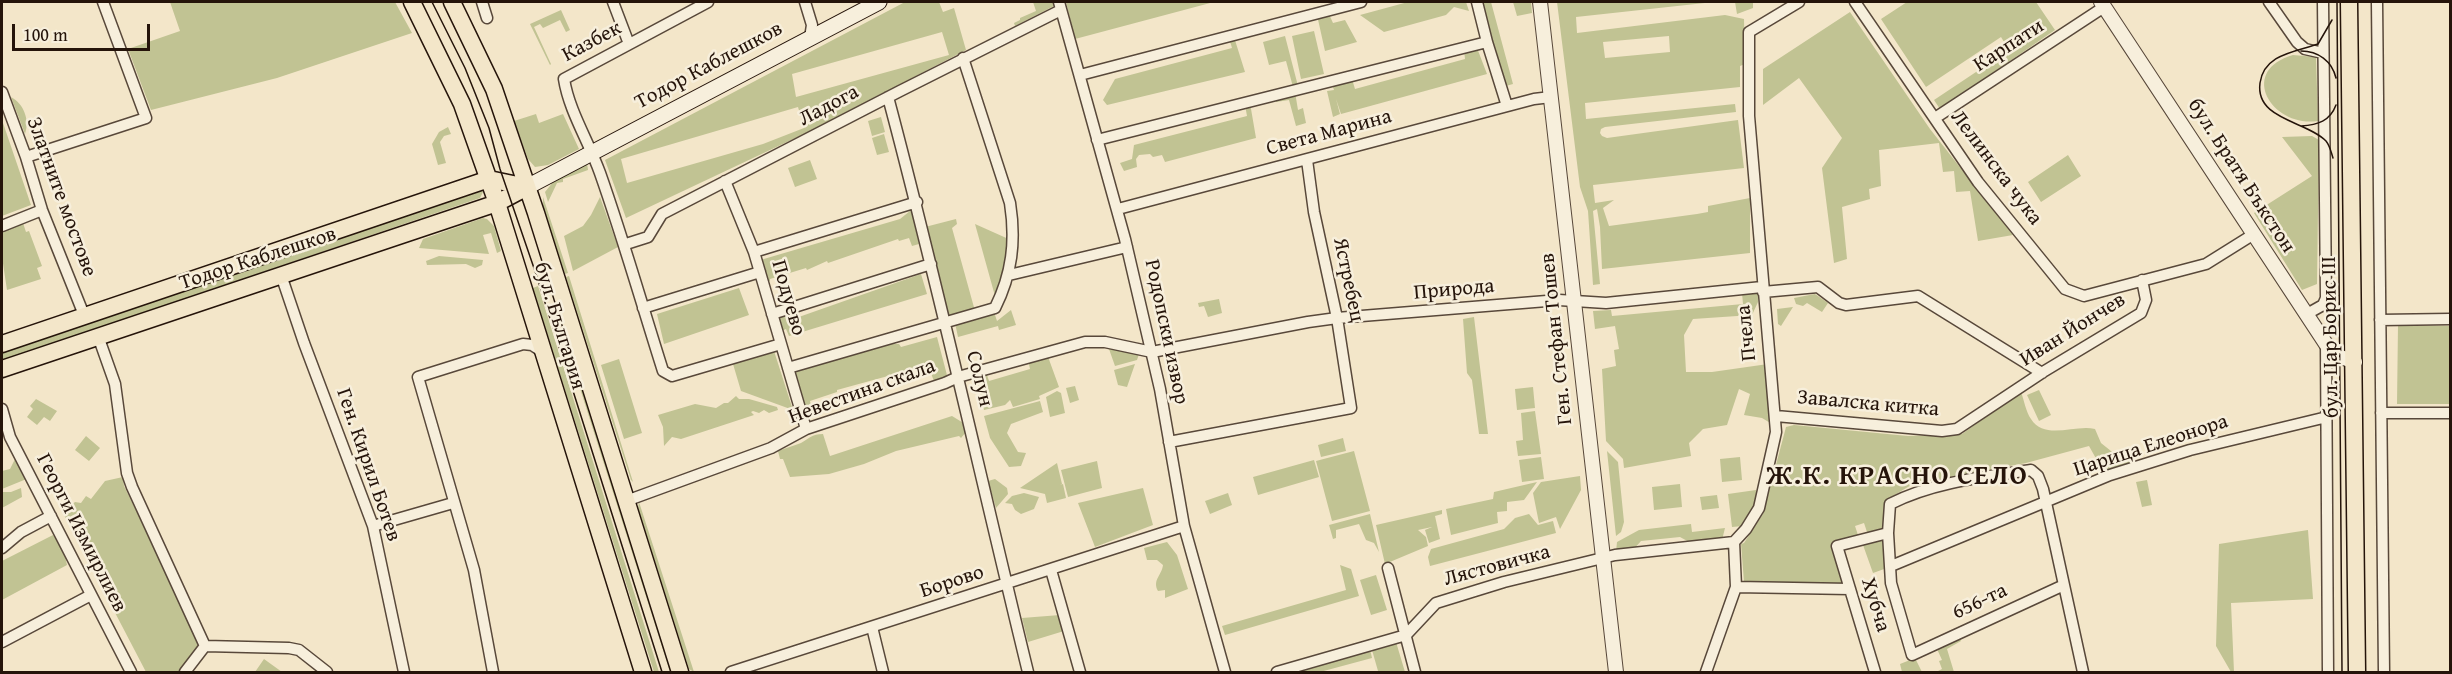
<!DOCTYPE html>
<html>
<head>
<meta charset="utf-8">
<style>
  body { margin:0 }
  #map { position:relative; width:2452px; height:674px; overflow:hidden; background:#f3e6c9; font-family:"Gentium Book Plus",serif }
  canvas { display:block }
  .frame { position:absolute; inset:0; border:3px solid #25140a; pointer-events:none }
  .scale { position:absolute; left:12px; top:24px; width:138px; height:27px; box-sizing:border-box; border:3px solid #25140a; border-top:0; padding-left:8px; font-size:18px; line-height:21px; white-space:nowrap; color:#25140a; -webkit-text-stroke:4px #f7efdc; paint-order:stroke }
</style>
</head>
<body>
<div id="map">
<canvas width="2452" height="674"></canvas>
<div class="frame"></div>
<div class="scale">100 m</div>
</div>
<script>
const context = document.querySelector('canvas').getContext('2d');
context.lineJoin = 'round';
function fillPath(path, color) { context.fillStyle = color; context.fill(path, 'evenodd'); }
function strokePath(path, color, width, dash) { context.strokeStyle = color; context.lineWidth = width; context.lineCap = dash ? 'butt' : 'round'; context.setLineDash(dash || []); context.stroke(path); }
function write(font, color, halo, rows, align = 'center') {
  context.font = font + ' "Gentium Book Plus",serif'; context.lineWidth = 5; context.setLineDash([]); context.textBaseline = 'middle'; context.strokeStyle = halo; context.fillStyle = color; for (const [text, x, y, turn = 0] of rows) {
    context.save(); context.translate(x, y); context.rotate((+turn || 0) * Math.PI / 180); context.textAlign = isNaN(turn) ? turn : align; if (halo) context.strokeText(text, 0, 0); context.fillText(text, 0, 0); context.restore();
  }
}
fillPath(new Path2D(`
  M170,2H395L412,33L277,78L151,110L128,49L180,31Z
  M905,2H939L943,12L954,8L966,50L806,133L626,218L605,160ZM942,32L949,55L796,97L792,74ZM798,107L804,128L763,144L627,183L621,159Z
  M1033,2H1053L1054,6L1015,26L1014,23L1020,20V18L1036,11Z
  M1066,2H1214L1075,39Z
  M1408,2H1466L1469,11L1454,7L1446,15L1384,32L1360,15Z
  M1479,2H1491L1513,84L1502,87Z
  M1513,2H1531L1532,13L1517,16Z
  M1557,2H1714L1576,17L1577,33L1725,15L1744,19L1745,64L1740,66V87L1585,103L1586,119L1735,104L1736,112L1605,127L1601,129L1600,133L1602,136L1607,138L1738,120L1744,168L1593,185L1595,203L1614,200L1603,208L1609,226L1697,214L1708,212V206L1750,198V253L1602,269L1600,227L1597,209L1593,211L1600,284L1593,285L1588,211L1580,187ZM1669,36L1670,52L1605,58L1603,42Z
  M1735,2H1755L1753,3V8L1737,14Z
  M1907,2H2036L2055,30L1940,109L1934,100L2009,50L2001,37L1926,87L1881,19Z
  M561,10L570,30L566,32L560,20L543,28L540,24L534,27L551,64L550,65L530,24Z
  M1328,12L1333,23L1345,20L1357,42L1325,51L1317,15Z
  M1850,12L1930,129L2013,235L1978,241L1970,191L1956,192L1954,171L1943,172L1939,143L1879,150L1881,186L1869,189L1870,199L1842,207L1847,259L1834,263L1822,168L1842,138L1799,78L1763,105V69Z
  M1314,31L1324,74L1301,79L1292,36Z
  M1285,36L1298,86L1293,87L1286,61L1269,65L1263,42Z
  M1234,37L1245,72L1107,105L1103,100L1115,79L1232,48L1229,38Z
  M1477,48L1487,74L1341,114L1336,99L1340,114L1333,117L1327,91L1334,90L1332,84L1352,79L1355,89L1465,59L1464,50Z
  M2293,55L2316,57L2318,121C2272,128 2237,71 2293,55Z
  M1295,92L1298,110L1303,108L1306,123L1296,126L1289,100L1276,102V96Z
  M11,97C24,104 30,120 25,134Z
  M1250,103L1256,138L1165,162L1162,155L1153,157L1150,154L1139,155L1136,159L1137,167L1124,171L1120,163L1132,159L1134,145L1247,116L1245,105Z
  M536,114L539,123L563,114L579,149L548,165L535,167L528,159L514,121Z
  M881,117L885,132L872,136L868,121Z
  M2,120L31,205L2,216Z
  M448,127L451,134L444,136L440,142L446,163L438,165L432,144L439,132Z
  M884,134L889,152L877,155L872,138Z
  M2312,136L2319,140L2317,284L2302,290L2254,213L2312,176L2282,137Z
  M2068,155L2081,176L2041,202L2028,182Z
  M810,160L817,179L795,187L788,168Z
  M587,163L588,170L563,179V182L557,183L548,202L545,192L553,182Z
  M480,189L483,192L480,198L2,361V351Z
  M543,197L568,273L565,274L543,206Z
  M600,197L618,247L573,271L564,236L583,226L591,215Z
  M910,211L914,213L917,222L915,227L919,244L912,246L909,238L899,241L898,239L828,263L827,261L807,270L806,268L770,279V281L766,282L757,261L900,219Z
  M483,218L487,219L494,226L501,251L497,253L491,233L483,235L489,254L419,248L423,239Z
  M956,219L957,224L952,228L975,311L947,320L925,227Z
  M23,223L26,232L29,231L42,266L37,268L41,279L7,290L2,257V232Z
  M975,224L1013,241L1009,271L995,296Z
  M439,256L483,260L482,265L475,268L466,264L427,265L426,261Z
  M921,274L927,294L789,336L786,329L779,332L774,315L793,309L796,318Z
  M569,276L633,482L631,480L566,277Z
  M538,286L659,672H654L533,288Z
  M739,288L749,315L664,344L657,314Z
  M1758,292V302L1752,315L1693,319L1684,335L1686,372H1712L1768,364L1772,424L1762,418L1744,415L1750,394L1739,389L1727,425L1703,429L1689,443L1691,456L1624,468L1623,459L1606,441L1602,369L1616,366L1614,350L1619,349L1615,326L1595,329L1593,311L1611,310L1612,316L1743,304L1742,293Z
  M1815,294L1828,303L1822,312L1807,303L1803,306L1796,304L1794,298Z
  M1219,299L1222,313L1208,317L1204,306L1199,307L1198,303Z
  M1793,307L1781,326L1778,324L1777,309Z
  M993,309L997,321L1011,310L1016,325L999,330L998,326L958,337L955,323Z
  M1474,317L1488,434H1479L1472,380L1467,373L1463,319Z
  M2398,325L2450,326V404H2397Z
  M937,337L948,379L935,384L928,365L837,390V392L810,401L811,405L800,408L788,368L888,344H899L901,347Z
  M1109,349L1139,354L1137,360L1115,366Z
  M774,351L793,410L741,391L733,364Z
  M1047,354L1059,387L1039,396L1040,399L1013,407L1010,400L1005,405L984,410L976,376L986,372L989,381L1030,369L1028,360Z
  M619,359L642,433L624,439L601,365Z
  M1135,364L1127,387L1118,385L1114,370Z
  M577,379L592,412L673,672H670Z
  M1075,386L1079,400L1070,403L1066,388Z
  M1533,387L1535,408L1517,410L1515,389Z
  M2039,390L2051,415L2039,421L2027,395Z
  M1057,391L1061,393L1065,413L1050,417L1046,397Z
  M2021,392C2024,400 2026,412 2031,419C2045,441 2075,424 2095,429L2101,443L2116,455H2129L2130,466L2103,471L2089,446L2026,463L1913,484L1886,500L1884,531L1868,535L1864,523L1855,526L1859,538L1833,545L1842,583L1744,582L1741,544L1744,543L1763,514L1786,427L1794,425L1908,436L1962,434Z
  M736,396L739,399H749L777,407L778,410L769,413L764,410L759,413L753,411L751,412L754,415L681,439L672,437L664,446L663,427L658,415L695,404L716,408L724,403H728Z
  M36,399L57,411L50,421L44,417L37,425L27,417L33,409L30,406Z
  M1040,401L1043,412L1011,424L1007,433L1018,452L1026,453L1021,466L1009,467L990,438L984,416Z
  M1535,411L1541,454L1518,456L1516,441L1523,440L1521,413Z
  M952,416L965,424L966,432L961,438L959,436L896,451L864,464L829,474L790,477L783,459H780L778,451C785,448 794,446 801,443C808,439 812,434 823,434L830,456Z
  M86,436L100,448L89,461L75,450Z
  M1343,438L1346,451L1321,457L1318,445Z
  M1354,451L1370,511L1332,521L1316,461Z
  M1607,451L1618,462L1624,522L1621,532L1616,536Z
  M1541,457L1544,479L1522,482L1519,460Z
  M1740,457L1742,480L1722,482L1720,459Z
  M15,459L29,478L2,489V471L10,469Z
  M1314,460L1319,477L1258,495L1253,477Z
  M1097,461L1102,488L1068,497L1061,470Z
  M1057,463L1062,484L1060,485L1063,484L1066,498L1047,503L1045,494L1020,488Z
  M1580,476L1581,490L1560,529L1556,517L1539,523L1533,493L1541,482Z
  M123,477L124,486L202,645L182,672H146L63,513L75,502L81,503L86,496L91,499L105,481Z
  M995,479L1007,488L1008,494L996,508L988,481Z
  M2147,480L2152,505L2142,507L2136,482Z
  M1537,482L1524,500L1507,502V511L1497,512L1498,523L1451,535L1446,509L1493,499L1494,492Z
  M1680,484L1682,507L1654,510L1652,487Z
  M21,488L22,497L2,508V492H11Z
  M1143,488L1153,525L1095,547L1078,503Z
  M1756,490V508L1743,526L1732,527L1728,494Z
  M1024,493L1039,497L1034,509L1021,514L1015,510L1012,504L1005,503L1012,496Z
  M1228,493L1232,505L1210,514L1205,501Z
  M1717,495L1719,508L1702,510L1700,497Z
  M639,502L694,672L689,669L638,508Z
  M1442,510V514L1435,516L1440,539L1429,543L1425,530L1432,527L1418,530L1426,537L1428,546L1385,564L1376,525Z
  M1370,514L1379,552L1374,543L1366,540L1359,524L1336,530V538L1333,539L1329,525Z
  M1529,514L1538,525L1553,521L1556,533L1430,566L1428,557L1431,549L1504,529L1515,518Z
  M1691,524L1692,532L1725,528L1722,540L1691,543L1680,537L1641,541L1633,550L1616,552L1617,542L1639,530Z
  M2308,530L2313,599L2231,603L2234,672H2231L2216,646L2219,544Z
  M53,535L63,547L67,565L2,600V561Z
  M1884,538L1887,568L1873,573L1863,545Z
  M1167,542L1177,555L1188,589L1165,598V590L1158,591C1152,580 1162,575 1163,565L1157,560H1147L1144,548Z
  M1340,565L1351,569L1359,596L1225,635L1222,626L1346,590Z
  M1376,575L1387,610L1371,615L1360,580Z
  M1060,615L1064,631L1028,642L1022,618Z
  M1960,638L1961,641L1947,649L1954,672H1936L1942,669L1939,661L1942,660L1937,649Z
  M1396,642L1405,672H1374L1378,671L1372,650Z
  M1370,649L1372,658L1320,672H1288Z
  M1915,658L1922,672H1902L1900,664Z
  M264,659L282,672H255Z`), '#c1c393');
const minor = new Path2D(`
  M482,2L487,18
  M613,2L629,44
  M708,2L564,79C569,111 589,142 600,173C623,238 642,305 663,371L672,376L781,344
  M805,2L812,25L810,38
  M1059,2L1125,239L1160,389L1184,526L1225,672
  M1477,2L1487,42L1507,106
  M1855,2L1978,182L2065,289L2084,296L2206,264L2254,234
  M2269,2L2297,42L2305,49L2323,53
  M2377,2L2384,672
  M1080,75L1361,2
  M2,92L26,157L42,210L84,315
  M888,97C939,288 981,480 1028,672
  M1935,118L2104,7
  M1097,140L1487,42
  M26,157L146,118L103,2
  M725,181L754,252L806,429
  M1118,209L1534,99L1551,97
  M2,226L42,210
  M626,244L648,237L662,214L900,91L1061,10
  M754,252L917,202
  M281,275L304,343L373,526L404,672
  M1009,275L1127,247
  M1763,292L1818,287L1839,303L1846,305L1918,296L2042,373
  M643,308L760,272
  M772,314L931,264
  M2307,314L2323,305L2326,298L2323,2
  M2380,320L2450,319
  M98,336L115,384L127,473L132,487L205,646
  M2326,344L2328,672
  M788,368L995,308C1012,274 1016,241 1010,203L963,58
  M2,409L10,437L131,672
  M2381,413H2450
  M1776,416L1942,431L1957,429L2043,372L2141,313L2146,300L2142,280
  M1169,442L1351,408L1337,318L1314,212L1307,160
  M626,501L771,448L806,429L945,383L958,377L1085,342H1105L1152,352L1308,322L1337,318L1559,300L1606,303L1762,287
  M373,526L453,503
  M2,548L21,532L51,516
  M1891,566L2110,475L2190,450L2327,417
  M1388,568L1415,672
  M1051,570L1080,672
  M2064,585L1912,655L1891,583L1888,533L1890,504C1933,482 1983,477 2031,470L2038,476L2043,489L2083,672
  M1736,587L1850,589
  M872,627L883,672
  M2,642L91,595
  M205,646L289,648L299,650L327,672
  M185,672L205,646
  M493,672L474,570L418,377L523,344L532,345L543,352
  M731,672L1184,526
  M1277,672L1406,635L1436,603L1504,582L1615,555L1734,542
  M1706,672L1736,587L1734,542L1746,529L1759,508L1776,432L1749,116V32L1799,2
  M1875,672L1837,546L1888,533`);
const tertiary = new Path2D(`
  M1540,2L1616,672
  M2101,2L2326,344L2338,356L2355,362`);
const secondary = new Path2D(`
  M527,187L879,2`);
const primary = new Path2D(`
  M412,2L462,104L497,203L643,672
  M452,2L494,89L536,213L680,672
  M2349,2L2357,672
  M2,344L489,179L527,187
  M2,369L497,203L527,187`);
strokePath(minor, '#58483a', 13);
strokePath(tertiary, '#58483a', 16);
strokePath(secondary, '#25140a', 17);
strokePath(primary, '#25140a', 19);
strokePath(minor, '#f7efdc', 10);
strokePath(tertiary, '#f7efdc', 14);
strokePath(secondary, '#f7efdc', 15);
strokePath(primary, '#f3e6c9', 16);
strokePath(new Path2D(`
  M432,2L465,68L489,128L500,169L536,274L662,672
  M2337,2L2342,672
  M2332,20L2318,44C2295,52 2264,54 2260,83C2255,120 2307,121 2326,141C2330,146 2331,152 2333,158
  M2301,51C2318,51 2332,61 2336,78
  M2301,126C2318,125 2330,121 2336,105`), '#25140a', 1.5);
write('21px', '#25140a', '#f7efdc', [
  ["Казбек",592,42,-28],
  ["Карпати",2009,46,-33],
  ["Тодор Каблешков",709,66,-28],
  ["Ладога",829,106,-28],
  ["Света Марина",1329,133,-15],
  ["Лелинска чука",1996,168,53],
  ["бул. Братя Бъкстон",2241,176,57],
  ["Златните мостове",61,197,70],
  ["Тодор Каблешков",258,259,-18],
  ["Ястребец",1348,280,78],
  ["Природа",1454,290,-5],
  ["Подуево",788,298,74],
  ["бул. България",559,326,73],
  ["Иван Йончев",2073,330,-32],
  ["Родопски извор",1166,332,78],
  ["Пчела",1747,333,-96],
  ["бул. Цар Борис III",2331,337,-91],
  ["Ген. Стефан Тошев",1557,339,-96],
  ["Солун",979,379,76],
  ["Невестина скала",862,392,-20],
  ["Завалска китка",1868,404,5],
  ["Царица Елеонора",2151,446,-18],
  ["Ген. Кирил Ботев",368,465,71],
  ["Георги Измирлиев",81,533,63],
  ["Лястовичка",1497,566,-15],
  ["Борово",952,582,-18],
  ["656-та",1980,602,-25],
  ["Хубча",1875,605,73]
]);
context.letterSpacing = '1.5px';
write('bold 27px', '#25140a', '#f7efdc', [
  ["Ж.К. КРАСНО СЕЛО",1897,477]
]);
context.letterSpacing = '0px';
</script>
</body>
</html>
